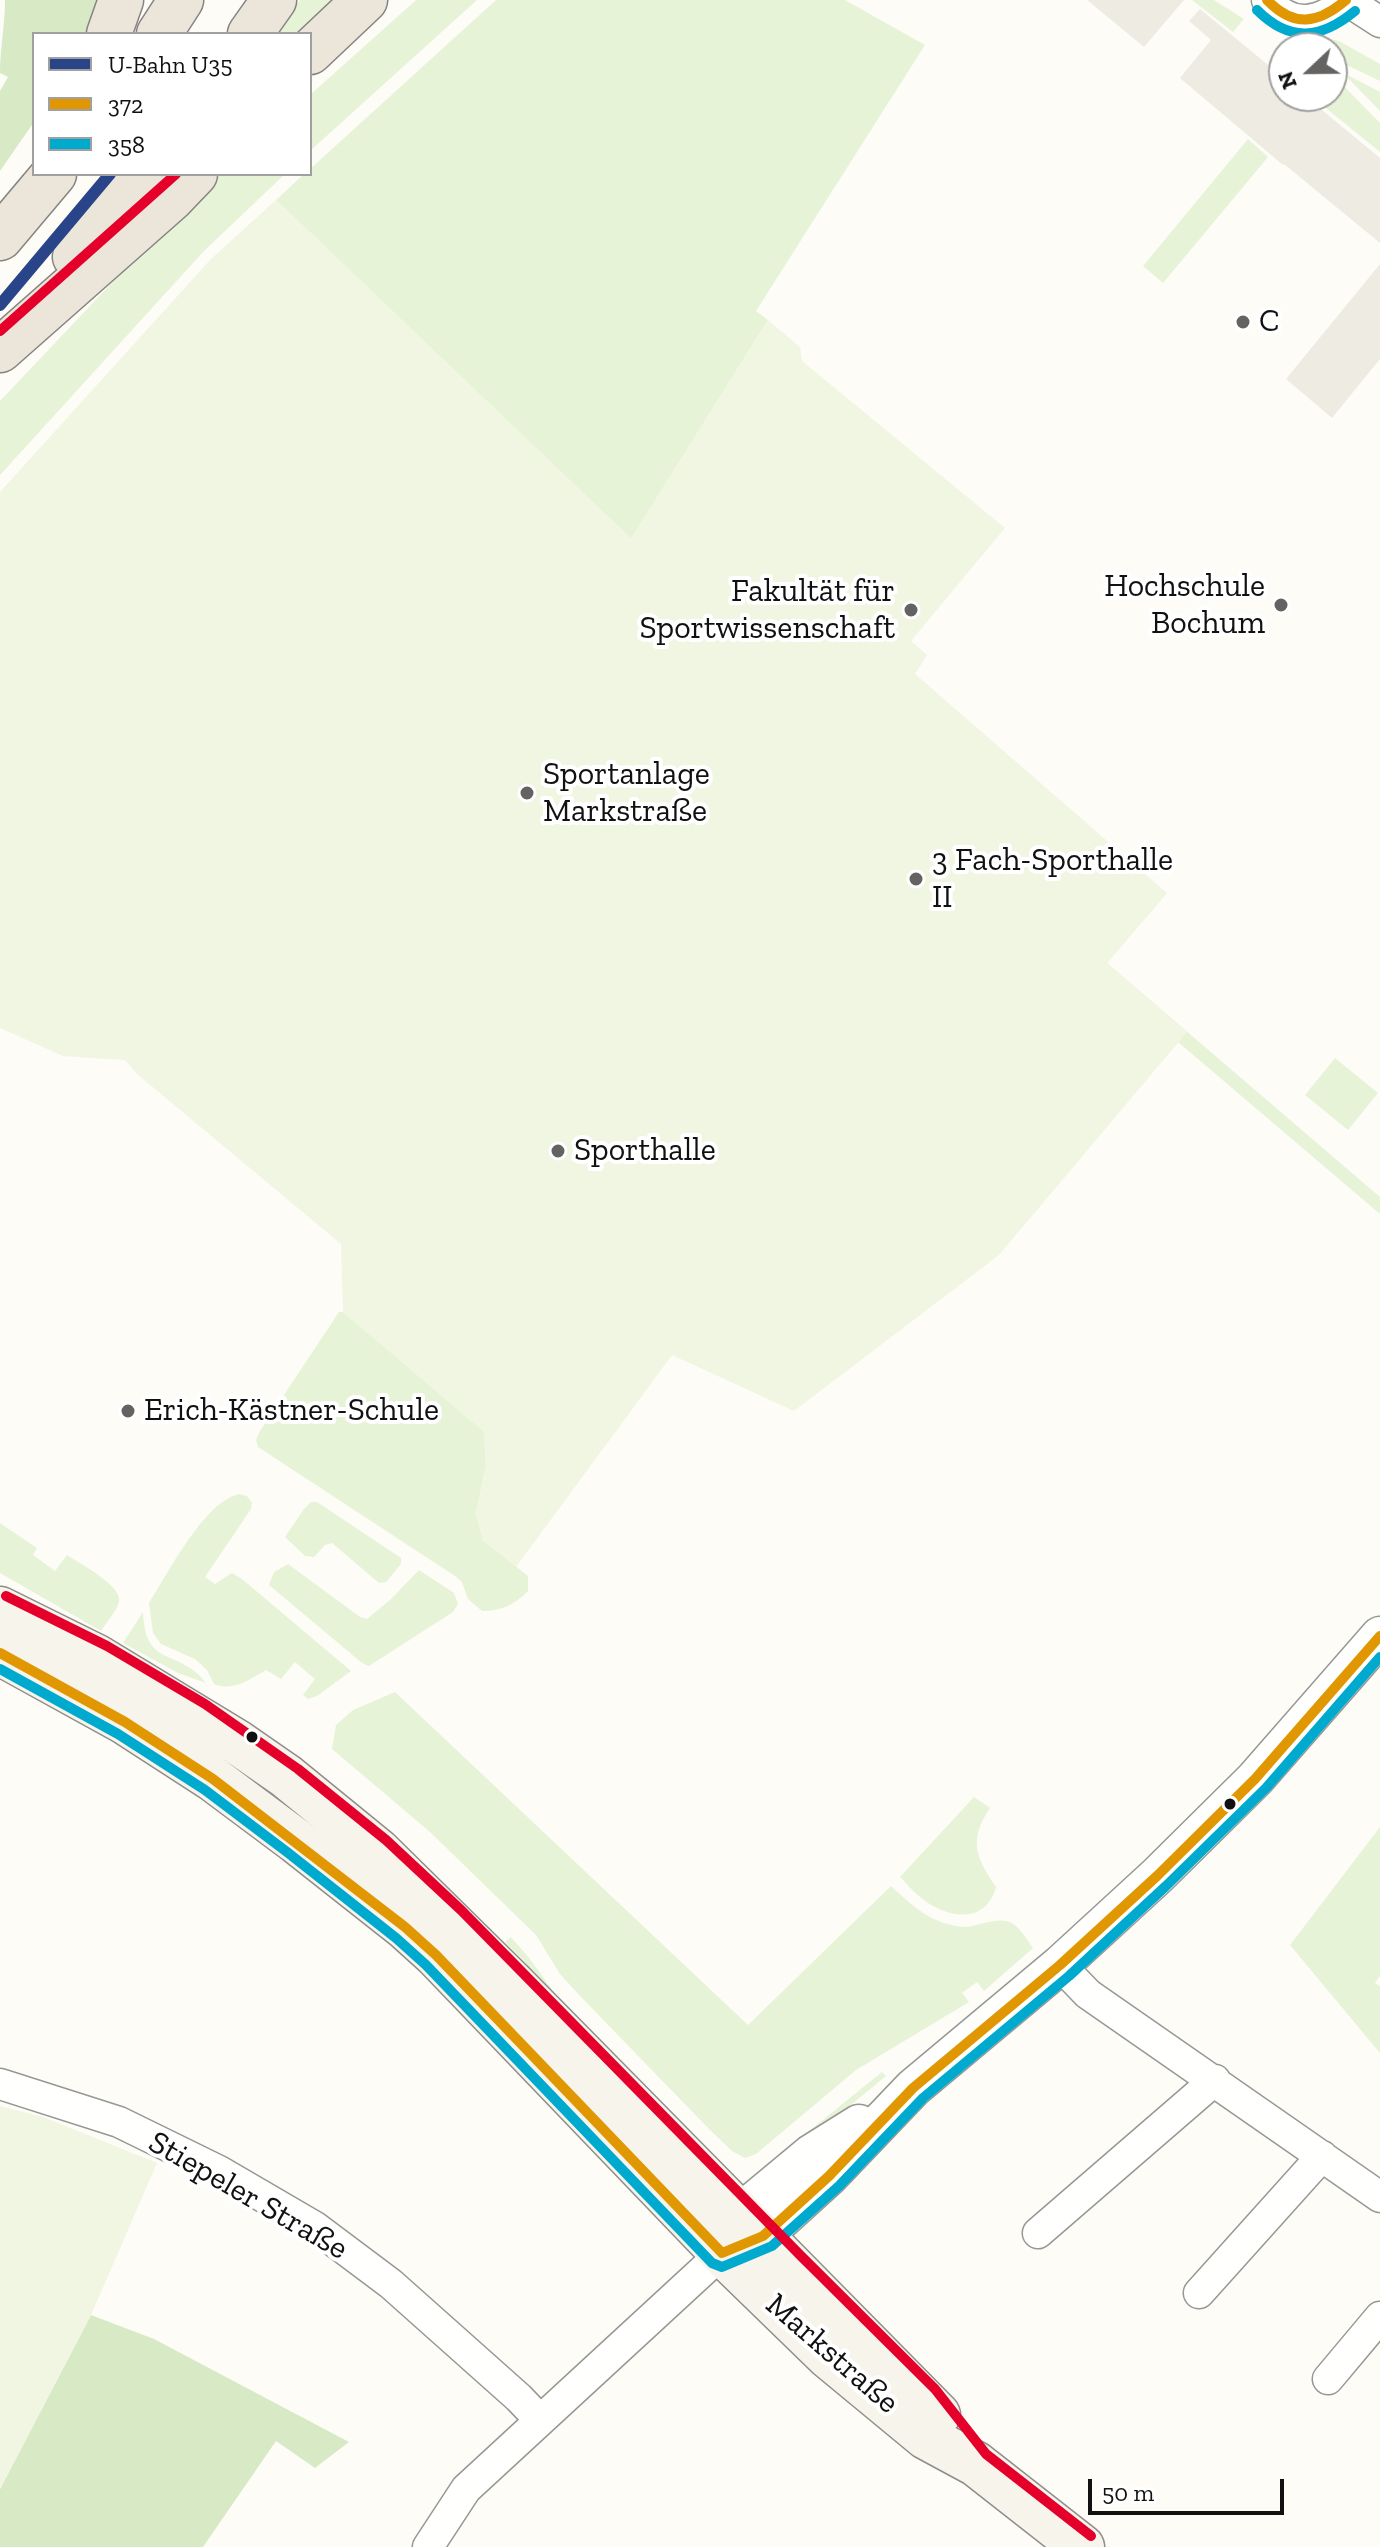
<!DOCTYPE html>
<html>
<head>
<meta charset="utf-8">
<style>
  body { margin:0 }
  #map { position:relative; width:1380px; height:2547px; overflow:hidden; background:#fdfcf7; font-family:"Zilla Slab",serif }
  canvas { display:block }
  .legend { position:absolute; left:32px; top:32px; width:280px; height:144px; box-sizing:border-box; background:#fff; border:2px solid #a0a0a0; margin:0; padding:10px 14px; list-style:none; font-size:24px; color:#111 }
  .legend li { display:flex; align-items:center; gap:16px; height:40px }
  .legend b { width:40px; border:2px solid #a0a0a0 }
  .north { position:absolute; left:1268px; top:32px; width:80px; height:80px; box-sizing:border-box; background:#fff; border:2px solid #a0a0a0; border-radius:50%; rotate:248deg; font-size:22px; font-weight:700; line-height:32px; text-align:center; color:#111 }
  .north::after { content:''; display:block; margin:auto; width:28px; height:36px; background:#646362; clip-path:polygon(50% 0,100% 100%,50% 72%,0 100%) }
  .scale { position:absolute; left:1088px; top:2479px; width:196px; height:36px; box-sizing:border-box; border:4px solid #111; border-top:0; padding-left:10px; font-size:24px; line-height:28px; white-space:nowrap; color:#111; -webkit-text-stroke:6px #fff; paint-order:stroke }
</style>
</head>
<body>
<div id="map">
<canvas width="1380" height="2547"></canvas>
<ul class="legend">
<li><b style="height:10px;background:#294488"></b>U-Bahn U35</li>
<li><b style="height:10px;background:#e09702"></b>372</li>
<li><b style="height:10px;background:#00a9ce"></b>358</li>
</ul>
<div class="north">N</div>
<div class="scale">50 m</div>
</div>
<script>
const context = document.querySelector('canvas').getContext('2d');
context.lineJoin = 'round';
function fillPath(path, color) { context.fillStyle = color; context.fill(path, 'evenodd'); }
function strokePath(path, color, width, dash) { context.strokeStyle = color; context.lineWidth = width; context.lineCap = dash ? 'butt' : 'round'; context.setLineDash(dash || []); context.stroke(path); }
function write(font, color, halo, rows, align = 'center') {
  context.font = font + ' "Zilla Slab",serif'; context.lineWidth = 8; context.setLineDash([]); context.textBaseline = 'middle'; context.strokeStyle = halo; context.fillStyle = color; for (const [text, x, y, turn = 0] of rows) {
    context.save(); context.translate(x, y); context.rotate((+turn || 0) * Math.PI / 180); context.textAlign = isNaN(turn) ? turn : align; if (halo) context.strokeText(text, 0, 0); context.fillText(text, 0, 0); context.restore();
  }
}
fillPath(new Path2D(`
  M300,0H353L310,34H277Z
  M416,0H477L310,151V95Z
  M496,0H845L925,45L756,311L768,320L631,539L276,200L304,174H310V169Z
  M1192,0H1214L1244,19L1233,32Z
  M1326,38L1339,41L1380,64V81L1332,58V48H1310L1297,40Z
  M1342,72L1380,92V111Z
  M1332,74L1380,123V152L1311,96H1332Z
  M1248,139L1268,157L1163,283L1143,266Z
  M221,174H285L204,251L0,475V401L142,251Z
  M1167,893L1107,963L1380,1197V1214L1178,1042L1030,921Z
  M1335,1058L1378,1093L1348,1130L1305,1095Z
  M339,1312H343L484,1431L486,1465L476,1514L483,1540L528,1576V1591C514,1605 502,1611 482,1611L468,1599L462,1582L455,1576L258,1447L256,1440L260,1431Z
  M239,1494L247,1496L252,1503L251,1509L205,1577L215,1584L232,1573L242,1579L351,1671L317,1696L308,1699L303,1695L315,1679L295,1662L281,1679L266,1670C250,1679 233,1692 214,1684L207,1670L195,1659L161,1644L153,1633L149,1603C169,1572 204,1502 239,1494Z
  M311,1502H317L401,1558V1564L386,1582L379,1583L332,1543L325,1545L314,1557L305,1556L285,1537L304,1509Z
  M0,1523L37,1548L33,1555L55,1571L67,1555C79,1563 123,1586 119,1602C116,1612 106,1623 101,1631L0,1573Z
  M288,1564L360,1617L367,1619L391,1599L419,1570L454,1593L458,1604L453,1612L369,1666L362,1663L269,1585L274,1572Z
  M143,1612C145,1670 179,1647 206,1683L178,1673L123,1643Z
  M395,1692L748,2025L891,1886C914,1907 932,1925 966,1927C972,1927 978,1924 984,1923C1013,1915 1018,1926 1033,1948L984,1991L977,1982L962,1993L969,2002L856,2070L756,2154L745,2158L732,2151L709,2129L582,1998L560,1974L536,1935L430,1832L332,1749L336,1725L353,1710Z
  M974,1797L990,1808C968,1840 976,1858 996,1887C986,1924 949,1919 924,1900C915,1894 908,1885 900,1877Z
  M1380,1827V1976L1375,1983L1380,1986V2053L1290,1945Z
  M511,1937L530,1959L560,2001L537,1984L526,1963L505,1942Z
  M882,2072L886,2076L777,2166L772,2161Z`), '#e7f3d7');
fillPath(new Path2D(`
  M5,0H100L87,34H34V122L0,171V91L8,77L0,73C0,49 5,25 5,0Z
  M91,2315L154,2339L349,2442L315,2468L276,2441L203,2547H0V2489Z`), '#d8eac5');
fillPath(new Path2D(`
  M276,200L631,538L768,320L800,347L802,361L1005,528L911,641L927,655L915,674L1167,893L1107,963L1187,1032L999,1255L794,1411L672,1355L516,1567L483,1540L476,1514L486,1466L484,1432L343,1312L341,1244L137,1074L125,1060L63,1056L0,1028V492L211,259Z
  M0,2106L43,2117L157,2163L91,2315L0,2489Z`), '#f0f6e1');
fillPath(new Path2D(`
  M1087,0H1184L1144,47Z
  M1200,9L1284,78V96H1305L1380,158V243L1284,164L1283,165L1180,78L1211,40L1189,21Z
  M1380,264V359L1332,418L1286,379Z`), '#edebe2');
const minor = new Path2D(`
  M1267,0C1291,29 1321,24 1346,0L1380,22
  M1060,1965L1088,1994L1380,2197
  M0,2084L119,2122L219,2171L315,2227L391,2284L519,2398L540,2420
  M1038,2233L1215,2080
  M1199,2293L1322,2156
  M1328,2379L1380,2317
  M428,2547L466,2489L722,2253`);
const tertiary = new Path2D(`
  M728,2240L740,2213L811,2154L859,2124
  M736,2248L763,2236L829,2176L913,2088L1060,1965L1157,1876L1255,1779L1380,1636`);
const secondary = new Path2D(`
  M0,1609L97,1657L237,1742L286,1776L378,1851L512,1983L938,2415
  M0,1653L125,1722L213,1779L296,1841L405,1927L436,1955L722,2253L828,2356L926,2437L976,2464L1082,2547`);
const trunk = new Path2D(`
  M109,34L121,0
  M159,34L181,0
  M250,34L274,0
  M310,52L365,0
  M0,238L54,174
  M75,257L140,174
  M0,350L171,199L195,174`);
strokePath(minor, '#979795', 33);
strokePath(tertiary, '#979795', 41);
strokePath(secondary, '#8e8d8b', 47);
strokePath(trunk, '#858482', 47);
strokePath(minor, '#fffffe', 30);
strokePath(tertiary, '#fffffe', 38);
strokePath(secondary, '#f6f4eb', 44);
strokePath(trunk, '#ece5da', 44);
strokePath(new Path2D(`
  M1267,0C1294,28 1318,24 1346,0
  M0,1653L125,1722L213,1779L405,1927L436,1955L722,2253L763,2236L829,2176L913,2088L1060,1965L1157,1876L1255,1779L1380,1636`), '#e09702', 10);
strokePath(new Path2D(`
  M1257,10C1290,43 1321,39 1355,11
  M0,1669L118,1734L205,1790L287,1852L396,1938L426,1965L712,2263L722,2267L772,2246L839,2186L923,2098L1069,1976L1166,1886L1266,1788L1380,1657`), '#00a9ce', 10);
strokePath(new Path2D(`
  M0,331L176,174
  M6,1596L107,1646L205,1704L298,1769L386,1840L461,1910L801,2256L935,2389L986,2454L1091,2536`), '#e4002b', 10);
strokePath(new Path2D(`
  M0,305L110,174`), '#294488', 12);
for (const [x, y, r, color] of [
  [1243,322,8,"#646362"],
  [1281,605,8,"#646362"],
  [911,610,8,"#646362"],
  [527,793,8,"#646362"],
  [916,879,8,"#646362"],
  [558,1151,8,"#646362"],
  [128,1411,8,"#646362"],
  [252,1737,7,"#111"],
  [1230,1804,7,"#111"]
]) { const dot = new Path2D(); dot.arc(x, y, r, 0, 2 * Math.PI); context.fillStyle = color; context.fill(dot); strokePath(dot, '#fff', 3); }
write('32px', '#111', '#fff', [
  ["C",1259,322],
  ["Hochschule",1265,587,"right"],
  ["Bochum",1265,624,"right"],
  ["Fakultät für",895,592,"right"],
  ["Sportwissenschaft",895,629,"right"],
  ["Sportanlage",543,775],
  ["Markstraße",543,812],
  ["3 Fach-Sporthalle",932,861],
  ["II",932,898],
  ["Sporthalle",574,1151],
  ["Erich-Kästner-Schule",144,1411]
], 'left');
write('32px', '#111', '#fff', [
  ["Stiepeler Straße",248,2196,30],
  ["Markstraße",832,2354,41]
]);
</script>
</body>
</html>
